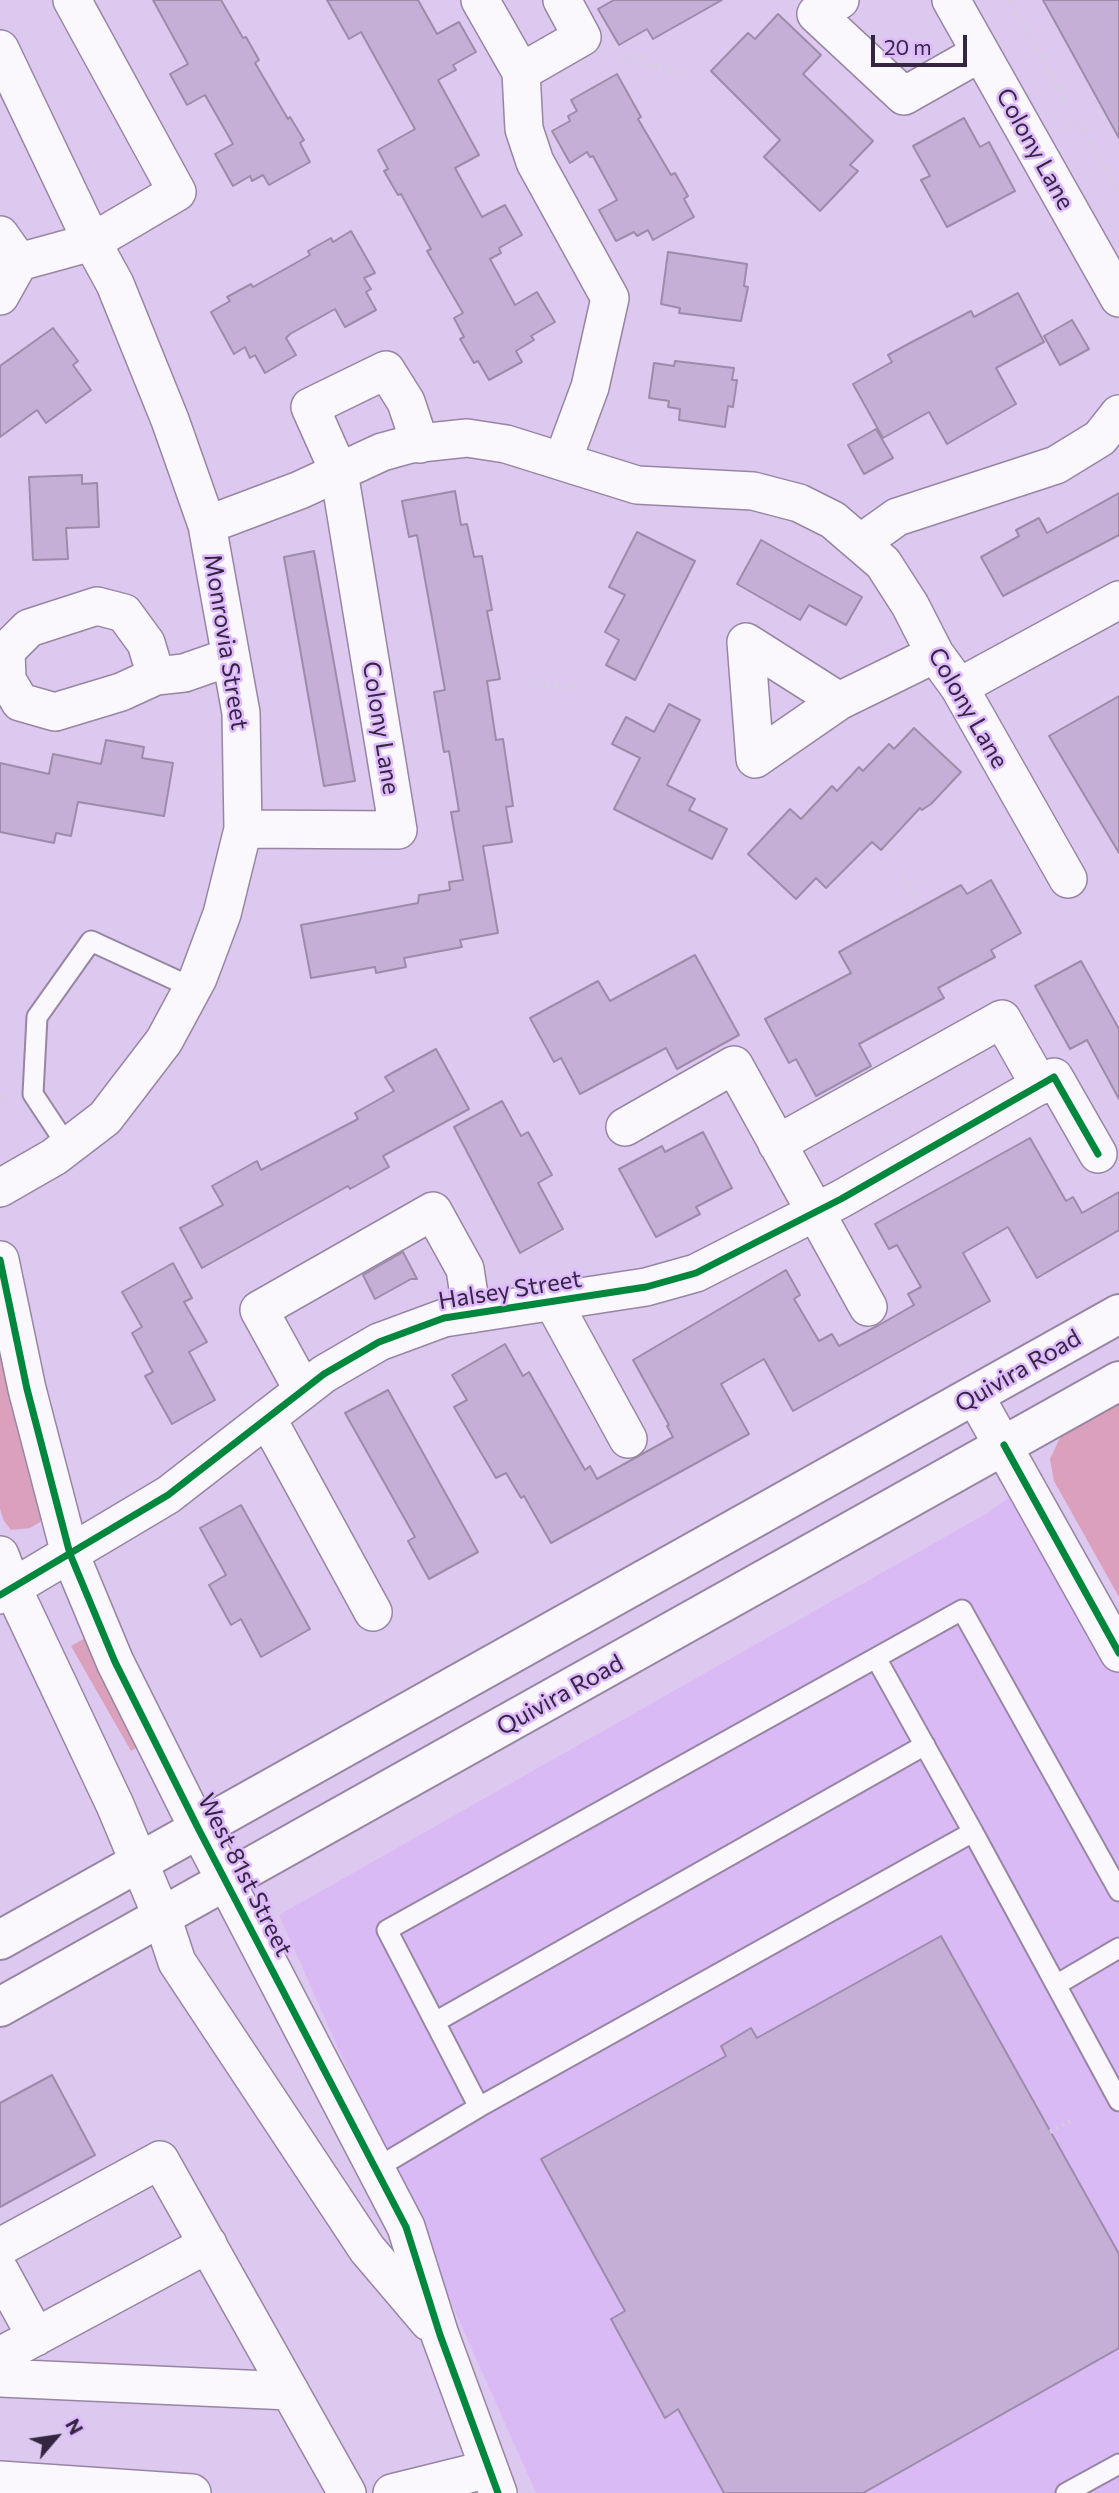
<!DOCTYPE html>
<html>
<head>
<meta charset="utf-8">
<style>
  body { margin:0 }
  #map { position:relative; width:1119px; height:2493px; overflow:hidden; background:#ddc8ef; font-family:Commissioner,sans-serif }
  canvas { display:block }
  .north { position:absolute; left:21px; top:2402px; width:70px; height:70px; -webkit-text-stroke:5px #deb9fe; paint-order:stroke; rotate:61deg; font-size:19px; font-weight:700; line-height:28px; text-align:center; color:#342540 }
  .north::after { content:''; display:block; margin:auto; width:24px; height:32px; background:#342540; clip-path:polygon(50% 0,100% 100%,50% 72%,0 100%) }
  .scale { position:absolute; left:871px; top:35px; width:96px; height:32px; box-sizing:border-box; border:4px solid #342540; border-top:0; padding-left:9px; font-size:21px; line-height:24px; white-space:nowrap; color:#342540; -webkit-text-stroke:5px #deb9fe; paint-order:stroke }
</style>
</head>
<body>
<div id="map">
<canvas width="1119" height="2493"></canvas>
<div class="north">N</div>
<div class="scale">20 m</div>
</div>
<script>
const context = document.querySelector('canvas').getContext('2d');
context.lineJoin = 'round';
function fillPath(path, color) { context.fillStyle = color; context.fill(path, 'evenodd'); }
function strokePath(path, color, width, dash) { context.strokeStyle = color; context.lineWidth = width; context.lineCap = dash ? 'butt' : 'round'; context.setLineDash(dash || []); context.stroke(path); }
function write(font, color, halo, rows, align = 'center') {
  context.font = font + ' Commissioner,sans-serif'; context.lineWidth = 5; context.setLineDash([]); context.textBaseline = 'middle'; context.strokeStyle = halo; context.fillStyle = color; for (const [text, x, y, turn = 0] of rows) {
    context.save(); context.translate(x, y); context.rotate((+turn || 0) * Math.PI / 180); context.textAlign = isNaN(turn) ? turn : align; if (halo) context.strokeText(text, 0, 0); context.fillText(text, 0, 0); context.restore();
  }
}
fillPath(new Path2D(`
  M1026,1485L1119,1633V2493H536L279,1915L989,1512Z`), '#d9baf5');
fillPath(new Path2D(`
  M0,1333L45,1508L40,1522L30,1528L11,1530L4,1521L0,1509Z
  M1119,1399V1597L1054,1481L1050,1459L1063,1431Z
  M91,1635L145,1743L131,1751L71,1646Z`), '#dba0bb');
const building = new Path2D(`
  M153,0H221L243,38L246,37L259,60L255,63L288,119L290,117L304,140L300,143L310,162L269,185L263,175L252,181L250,176L233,186L215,154L233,144L205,95L187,105L170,74L188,64Z
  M327,0H418L437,34L459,22L476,52L453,65L456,70L438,80L479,155L455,168L482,217L505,205L522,235L499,248L501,253L490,259L515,305L537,292L555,322L531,336L534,340L516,351L522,362L489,380L478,361L474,363L460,339L464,337L454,318L463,313L427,251L431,249L401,194L398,195L384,171L388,169L378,150L415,129L361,32L349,39Z
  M614,0H722L653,39L647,29L619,45L598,9Z
  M1043,0H1119V138Z
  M778,14L821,55L803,74L873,141L850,165L858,171L820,211L764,157L780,140L711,71L748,33L755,39Z
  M617,74L641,117L638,119L671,175L675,173L688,196L684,199L694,217L653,240L648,230L637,236L634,232L616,241L599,210L617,200L593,156L590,157L587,152L570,163L552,131L570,121L568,116L577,111L571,100Z
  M964,118L980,147L989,142L1015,191L947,227L921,180L930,176L913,146Z
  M351,231L375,273L364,278L371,289L366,292L376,310L345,327L335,309L290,334L286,338L296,355L265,373L255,355L250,358L245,347L234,354L211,312L230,301L227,297L251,284L253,287L310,255L308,251L331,238L333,242Z
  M668,252L747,264L744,286L748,287L741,321L679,313L680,308L661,304Z
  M1018,293L1044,342L996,368L1016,404L947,444L929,412L883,438L853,384L892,362L888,355L910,343L971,311L974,317Z
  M1072,320L1089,349L1060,365L1044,336Z
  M53,328L78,361L73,365L91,390L46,423L37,410L0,437V366Z
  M675,361L734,368L732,380H737L733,407L728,406L725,427L679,420L680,409L668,407L669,401L649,398L654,363L674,366Z
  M876,429L893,458L864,474L848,445Z
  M82,475V484L97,483L99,527L66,528L68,559L33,560L29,477Z
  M455,491L461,525L467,524L474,557L482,556L492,610L487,611L500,679L487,681L496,740L503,739L513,806L506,807L512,842L483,846L498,933L460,940L462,947L404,958L406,967L376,973L375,967L311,978L301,925L418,903L419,895L450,890L449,882L463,880L451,812L459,811L449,751L444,752L434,692L445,690L417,535L409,537L402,501Z
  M1119,493V535L1003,596L981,557L1019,536L1016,530L1039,518L1047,533Z
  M637,532L695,561L635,680L606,665L619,640L605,632L625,595L609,587Z
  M761,540L862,597L846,625L809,605L800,620L737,584Z
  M314,551L355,781L324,786L284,557Z
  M1119,696V853L1049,736Z
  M669,704L700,720L667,785L695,799L689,810L727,829L712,859L614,809L640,758L612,744L626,717L654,732Z
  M914,728L961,772L931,804L922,810L920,808L881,850L872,842L826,888L816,878L796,899L748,854L790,809L801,819L832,786L837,791L859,767L863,771L889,744L894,749Z
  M106,740L144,747L142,758L173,763L164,816L78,802L71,836L56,833L54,843L0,832V763L49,774L53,754L101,764Z
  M991,880L1021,933L991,950L995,957L938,988L944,998L859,1044L871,1066L816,1096L796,1059L789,1063L765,1019L851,973L839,952L961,885L967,894Z
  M695,955L739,1035L677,1069L666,1048L580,1094L561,1058L554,1062L530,1018L598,981L610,1001Z
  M1081,961L1119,1029V1099L1087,1040L1070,1049L1035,986Z
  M436,1049L469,1109L383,1156L389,1167L350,1189L348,1186L202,1268L180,1228L223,1205L212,1186L257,1161L261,1170L358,1119L355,1113L394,1091L385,1077Z
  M502,1101L521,1136L528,1132L552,1175L538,1183L563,1229L520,1253L454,1127Z
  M703,1132L732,1188L696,1207L700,1214L656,1237L619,1169L662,1146L665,1152Z
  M1030,1138L1066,1201L1073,1197L1082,1213L1119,1192V1230L1037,1278L1008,1227L963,1253L990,1301L793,1411L764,1359L721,1384L749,1434L551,1543L524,1496L521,1498L506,1473L496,1478L454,1407L467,1400L452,1375L505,1344L523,1376L529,1372L585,1470L590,1466L597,1479L673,1437L667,1426L669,1425L633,1360L786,1270L800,1295L794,1299L819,1341L832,1334L839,1346L879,1325L914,1305L908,1294L921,1287L897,1245L889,1249L875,1224Z
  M403,1252L417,1279H411L375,1299L363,1275Z
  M173,1263L192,1298L184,1302L207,1342L189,1352L215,1400L172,1424L145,1376L153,1372L132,1333L142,1327L122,1292Z
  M388,1390L478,1552L429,1579L408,1541L415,1537L345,1413Z
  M241,1505L310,1629L261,1657L241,1619L231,1625L209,1585L226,1575L200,1528Z
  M941,1936L1119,2254V2348L863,2493H724L678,2409L665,2418L611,2319L625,2311L541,2159L726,2056L721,2046L751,2028L757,2038Z
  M52,2075L95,2155L0,2207V2103Z`);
fillPath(building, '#c5afd6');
strokePath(building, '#9c8ca9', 2);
const service = new Path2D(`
  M68,1147L33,1094L37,1017L91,941L193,988
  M973,1832L1119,2101
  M1056,1985L1119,1948
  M435,2022L925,1745
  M479,2107L973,1832L876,1658
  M375,2169L479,2107L387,1930L962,1610L1119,1891
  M1066,2493L1119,2464`);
const minor = new Path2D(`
  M480,0L521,72L524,129L535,162L610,298L590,387L563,460
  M840,0L816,14L904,96L980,53
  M951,0L1119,298
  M0,49L92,242L115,284L170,420L207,525L241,713L243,829L222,914L198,978L164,1041L105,1118L54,1157L0,1188
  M521,72L582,37L562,0
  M0,235L19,262
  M0,296L19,262L92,242L177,192L72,0
  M207,525L300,490L382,452L411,444L467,438L506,444L637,485L753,491L799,503L833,520L883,563L910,605L935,654L959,687L1068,879
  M862,542L897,517L1056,465L1100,438L1119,414
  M156,676L146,643L124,613L97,606L29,628L6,651L7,680L20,702L55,712L121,692L156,676L184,673L230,657
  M959,687L1119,600
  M839,701L755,759L746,642L839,701L935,654
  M243,829L398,830L339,472L310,407L386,370L406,402L420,444
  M625,1127L734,1065L868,1307
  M777,1144L1002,1019L1040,1086
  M0,1260L27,1389L70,1554L115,1662L199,1830L406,2227L440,2335L498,2493
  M553,1302L628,1439
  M303,1390L259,1310L433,1211L465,1269L472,1314
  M975,1396L1119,1653
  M267,1418L373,1612
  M0,1555L13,1589L115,1805L162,1917L177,1962L367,2249L429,2322
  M0,1595L168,1495L324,1374L379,1342L444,1318L646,1287L696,1273L841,1199L1054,1077L1098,1154
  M0,2247L160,2160L347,2493
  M0,2271L36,2337
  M0,2356L208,2244
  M0,2378L290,2391
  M0,2480L192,2493
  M392,2493L489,2469`);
const primary = new Path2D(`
  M0,1940L1119,1314
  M0,2007L1119,1381`);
strokePath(service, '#9686a4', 23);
strokePath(minor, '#9686a4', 40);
strokePath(primary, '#9686a4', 42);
strokePath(new Path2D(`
  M1009,0L1066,100L1050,108
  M615,45L625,62L639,55L650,65L689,75
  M1062,131L1079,121L1119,193
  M530,684L581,688
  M903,876L917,901
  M0,1096L10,1105
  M1050,2132L1075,2118`), '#d4cfda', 4.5, [2, 5]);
strokePath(service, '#faf7fd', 19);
strokePath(minor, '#faf7fd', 37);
strokePath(primary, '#faf7fd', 38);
strokePath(new Path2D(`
  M0,1260L27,1389L70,1554L115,1662L199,1830L406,2227L440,2335L498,2493
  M1004,1445L1119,1653
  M0,1595L168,1495L324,1374L379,1342L444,1318L646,1287L696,1273L841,1199L1054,1077L1098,1154`), '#00873e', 7);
write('24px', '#342540', '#deb9fe', [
  ["Colony Lane",1035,149,61],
  ["Monrovia Street",226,642,81],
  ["Colony Lane",968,708,60],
  ["Colony Lane",381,728,81],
  ["Halsey Street",510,1290,-9],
  ["Quivira Road",1018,1371,-30],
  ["Quivira Road",560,1695,-29],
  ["West 81st Street",245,1875,63]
]);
</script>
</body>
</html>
